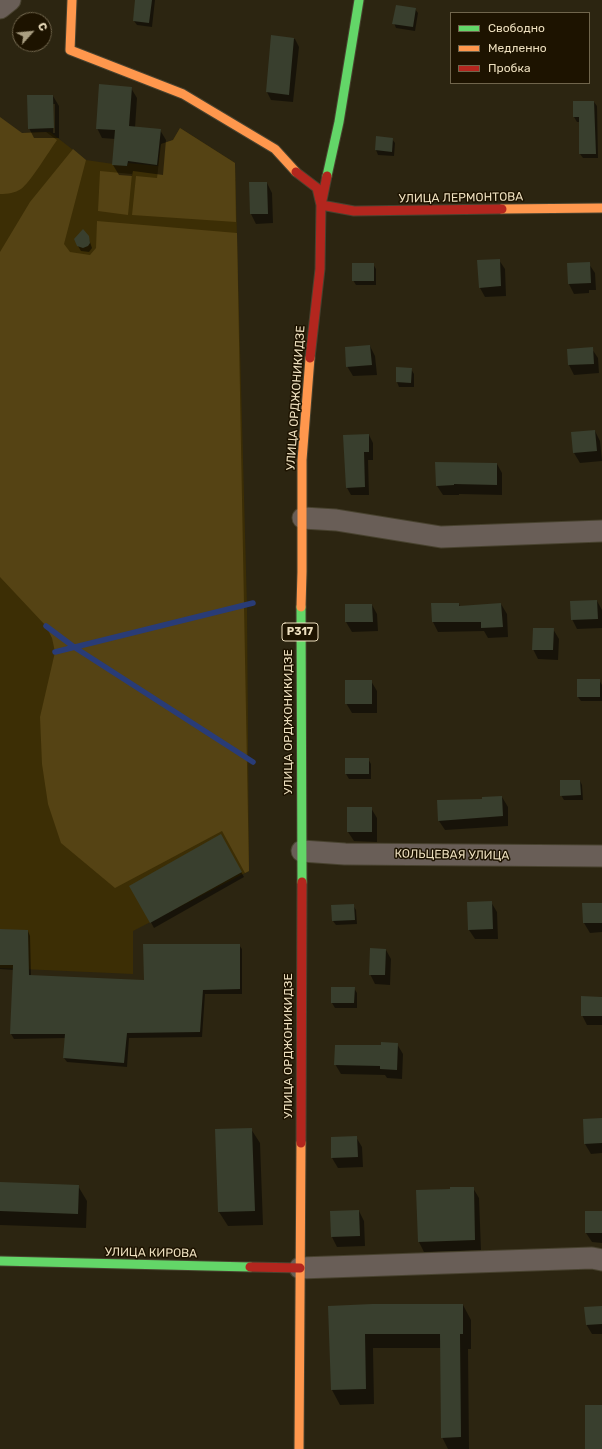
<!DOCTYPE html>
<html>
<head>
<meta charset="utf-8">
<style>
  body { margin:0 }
  #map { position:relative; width:602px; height:1449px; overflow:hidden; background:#2c2511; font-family:Rubik,sans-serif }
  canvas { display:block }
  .legend { position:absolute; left:450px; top:12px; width:140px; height:72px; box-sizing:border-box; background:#1d1300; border:1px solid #70654c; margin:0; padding:5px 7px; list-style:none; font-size:12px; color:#eddfbe }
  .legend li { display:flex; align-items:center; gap:8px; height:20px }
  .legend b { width:20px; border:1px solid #70654c }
  .north { position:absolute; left:12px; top:12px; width:40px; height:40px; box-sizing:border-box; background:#1d1300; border:1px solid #70654c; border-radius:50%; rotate:63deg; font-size:11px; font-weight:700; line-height:16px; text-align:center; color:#eddfbe }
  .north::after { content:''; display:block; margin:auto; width:14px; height:18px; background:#a99e81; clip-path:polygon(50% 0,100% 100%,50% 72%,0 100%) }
</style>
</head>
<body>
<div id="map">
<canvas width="602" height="1449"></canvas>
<ul class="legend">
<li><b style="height:5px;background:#63d668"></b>Свободно</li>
<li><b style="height:5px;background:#ff974d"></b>Медленно</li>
<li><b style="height:5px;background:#b3261e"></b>Пробка</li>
</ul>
<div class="north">С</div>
</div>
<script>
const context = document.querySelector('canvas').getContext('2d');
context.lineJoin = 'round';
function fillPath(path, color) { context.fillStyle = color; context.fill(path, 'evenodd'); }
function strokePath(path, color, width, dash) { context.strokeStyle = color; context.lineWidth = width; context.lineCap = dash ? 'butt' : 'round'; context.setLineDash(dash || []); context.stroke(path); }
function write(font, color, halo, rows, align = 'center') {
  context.font = font + ' Rubik,sans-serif'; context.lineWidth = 3; context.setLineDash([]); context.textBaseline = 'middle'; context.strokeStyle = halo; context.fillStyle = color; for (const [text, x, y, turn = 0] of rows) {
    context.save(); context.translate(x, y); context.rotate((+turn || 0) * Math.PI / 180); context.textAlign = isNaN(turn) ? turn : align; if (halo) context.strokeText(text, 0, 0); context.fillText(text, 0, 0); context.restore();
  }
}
fillPath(new Path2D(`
  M0,128L22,133L50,132L86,160L127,166L128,163L158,166L161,144L173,140L180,128L235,163L247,607L249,871L133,931V974L0,968Z`), '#3c2e05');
fillPath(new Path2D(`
  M0,117L22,133L46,132L57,140C50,150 29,184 21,189C15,193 8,194 0,194Z
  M180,128L235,163L236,222L132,215L136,176L157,178L161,144L173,140Z
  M73,149L86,160L64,244L70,252L90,255L96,248L97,221L237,233L249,871L245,873L222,831L115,888L61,843L48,804L42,764L40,717L55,652L52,638L46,626L0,577V252L30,202Z
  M100,171L132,174L128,215L98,211Z`), '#554314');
fillPath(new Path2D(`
  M136,0H155L152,27L137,25L134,21Z
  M415,9L418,13L415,31L396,28L394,23Z
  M272,36L295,39L299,47L293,102L271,100L267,92Z
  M131,88L137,98L135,128L160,130L166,140L163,175L133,171L132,176L119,175L113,165L115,139L102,138L97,128Z
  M53,96L59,106V138H34L29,128ZM53,104H55V133H53Z
  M594,102L597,106L598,158H583L580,154V122H577L574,117Z
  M377,137L392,139L395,143L394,156L378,155L376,150Z
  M267,183L272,193L273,223L256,224L251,214Z
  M89,239L92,248L89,252L81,251L78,246Z
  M499,260L505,269L506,296L485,297L480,288Z
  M373,264L376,269V285H356L353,280Z
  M589,264L595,273L596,290H589V293L574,294L569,284Z
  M370,346L375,356L377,375L353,376L347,366Z
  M592,349L598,358L599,373L574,375L569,365L568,350Z
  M397,368L411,369L414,374V387H399L397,382Z
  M595,431L600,441L602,461L580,463L574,453Z
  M369,435L373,443V460H368L369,495H351L347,488Z
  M497,464L502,473V495L459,494V495H443L437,486Z
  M597,601L602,610V628L577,629L572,619Z
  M459,604L460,607L501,604L507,614L508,637L488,638L484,631L438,632L433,622Z
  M372,605L377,614L378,631L352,632L346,622Z
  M553,629L559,639L558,660L538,659L533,649Z
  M599,680L602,685V701H581L578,697Z
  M371,681L377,691V713H352L346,703Z
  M346,759H368L371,764V779H349L346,774Z
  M580,781L582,785L583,800H564L561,795Z
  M502,797L508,807V826L445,830L439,821L483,800Z
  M371,808L377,818V842L354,841L348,832Z
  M221,836L244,877L154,928L131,886Z
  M491,902L497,912L498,939H475L469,930Z
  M602,904V932L590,933L584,923Z
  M353,905L356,910L357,924L336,925L333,921Z
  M0,930L28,931L30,936L31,976L145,981L239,945L242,949V994H205L202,1037L129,1038L127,1067L67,1062L64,1058L66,1038L14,1039L11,1034L14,970L0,969Z
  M386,950L391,959L390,985L375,984L370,974Z
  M332,988H354L357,993V1008H335L332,1003Z
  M602,998V1025H587L582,1015Z
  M397,1044L403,1054L402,1079L387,1078L385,1075L341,1074L335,1064L382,1046Z
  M602,1119V1153L591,1154L585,1144Z
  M251,1129L260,1143L263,1225L228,1226L219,1212Z
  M356,1137L362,1147L363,1167L338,1168L332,1158Z
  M0,1183L78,1186L87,1201L86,1228L0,1225Z
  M473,1188L479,1198L481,1250L424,1252L419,1242L417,1191Z
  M359,1211L364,1221L365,1246L337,1247L332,1237L331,1212Z
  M602,1212V1243L592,1242L586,1233Z
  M463,1305L471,1320V1349H468L469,1449H448L442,1437L441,1348H373L374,1404L340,1405L332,1390L329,1307Z
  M602,1307V1334H592L586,1324Z`), '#0007');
strokePath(new Path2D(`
  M46,626L74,647L253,762
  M55,652L253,603`), '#293c77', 5.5);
fillPath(new Path2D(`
  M135,0H152L149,23L133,21Z
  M396,5L416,8L413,27L392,24Z
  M271,35L294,38L289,95L266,92Z
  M99,84L132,87L129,126L161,129L157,165L128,161L127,166L112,165L115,130L96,129Z
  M27,95H53L54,128L28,129Z
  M573,101H594L596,154H579V117H573Z
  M376,136L393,138L392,152L375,150Z
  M249,182H267L268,214H250Z
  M83,229L89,236L90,243L88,246L83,248L77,246L74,239Z
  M500,259L501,286L479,288L477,260Z
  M590,262L591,283L568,284L567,263Z
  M352,263H374V281H352Z
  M370,345L372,365L346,367L345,347Z
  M593,347L594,364L568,365L567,349Z
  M396,367L412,368L411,383L396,382Z
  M595,430L597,451L573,453L571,432Z
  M369,434V452H364L365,487L346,488L343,435Z
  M435,462L497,463V485L454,484V485L436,486Z
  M597,600L598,619L571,620L570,601Z
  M431,603H459V606L501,603L503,627L481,628V622H432Z
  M345,604H372L373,622H345Z
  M533,628H554L553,650H532Z
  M577,679H600V697H577Z
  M345,680H372V704H345Z
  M345,758H369V774H345Z
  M560,780H580L581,795L560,796Z
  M502,796L503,816L438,821L437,800L482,799V797Z
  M347,807H372V832H347Z
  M221,834L242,872L150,923L129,886Z
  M492,901L493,929L468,930L467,902Z
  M582,903H602V923H583Z
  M354,904L355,920L332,921L331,905Z
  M0,929L28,930L29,975L144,980L143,944H240V989L203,990L200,1032L127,1033L124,1063L63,1058L65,1034H10L13,965H0Z
  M370,948L386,949L385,975H369Z
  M331,987H355L354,1003H331Z
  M581,996L602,997V1016H581Z
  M381,1042L398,1043L397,1070L380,1069V1066L334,1065L335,1045H381Z
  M602,1118V1143L584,1144L583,1119Z
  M252,1128L255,1211L218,1212L215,1129Z
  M357,1136L358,1157L331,1158V1137Z
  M0,1182L79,1185L78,1214L0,1211Z
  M450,1187H474L475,1240L418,1242L416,1190L450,1189Z
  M359,1210L360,1236L331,1237L330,1211Z
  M585,1211H602V1233H585Z
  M372,1304H463V1334H460L461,1437L441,1438L440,1334H365L366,1389L331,1390L328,1306Z
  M602,1306V1324L586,1325L584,1307Z
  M585,1405H602V1449H585Z`), '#393f2e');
const street = new Path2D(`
  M0,8L10,0
  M303,518L336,520L441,537L602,531
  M302,851L345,854L602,856
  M300,1268L592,1258L602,1260`);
const fast = new Path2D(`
  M327,176L339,122L359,0
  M301,607L302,882
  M0,1261L250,1267`);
const slow = new Path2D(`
  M72,0L70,50L183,94L275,149L296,172
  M502,209L602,208
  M301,607L302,572V460L310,358
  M299,1449L301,1143`);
const jam = new Path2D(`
  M296,172L317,188L321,205L354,211L502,209
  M310,358L320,269L321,205L327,176
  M301,1143L302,882
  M250,1267L300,1268`);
strokePath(street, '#48422f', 23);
strokePath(fast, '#48422f', 11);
strokePath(slow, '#48422f', 11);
strokePath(jam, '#48422f', 11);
strokePath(street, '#695e57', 21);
strokePath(fast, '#63d668', 9);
strokePath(slow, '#ff974d', 9);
strokePath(jam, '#b3261e', 9);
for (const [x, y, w] of [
  [300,632,36]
]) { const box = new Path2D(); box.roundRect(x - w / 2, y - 9, w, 18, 3); context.fillStyle = '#1d1300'; context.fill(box); strokePath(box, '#eddfbe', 1); }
write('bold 11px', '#eddfbe', null, [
  ["Р317",300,632]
]);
write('12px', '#eddfbe', '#1d1300', [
  ["УЛИЦА ЛЕРМОНТОВА",461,198,-1],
  ["УЛИЦА ОРДЖОНИКИДЗЕ",296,398,-86],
  ["УЛИЦА ОРДЖОНИКИДЗЕ",289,722,-90],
  ["КОЛЬЦЕВАЯ УЛИЦА",452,855,1],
  ["УЛИЦА ОРДЖОНИКИДЗЕ",289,1046,-90],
  ["УЛИЦА КИРОВА",151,1253,1]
]);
</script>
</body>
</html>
